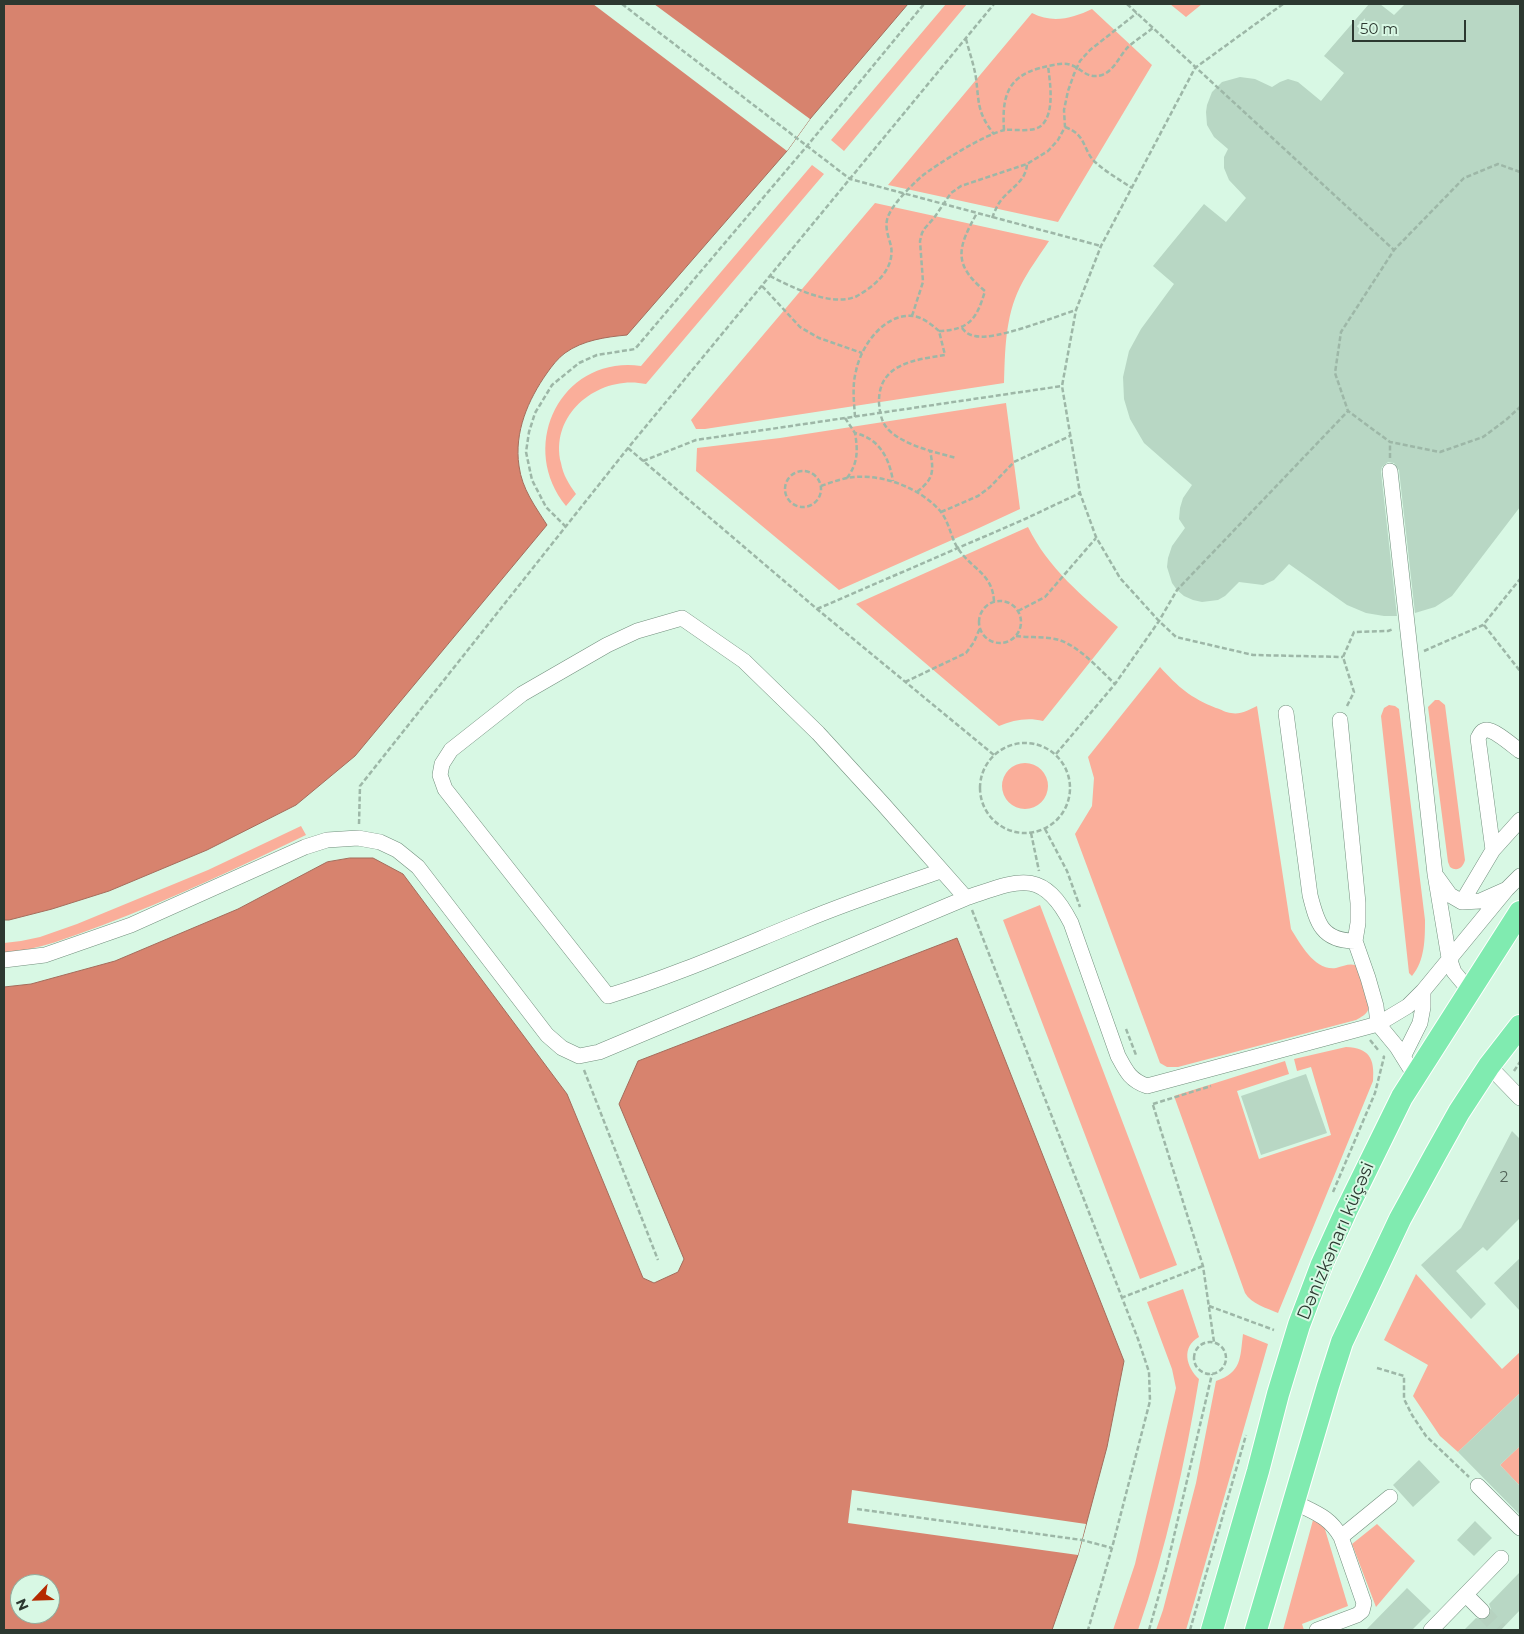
<!DOCTYPE html>
<html>
<head>
<meta charset="utf-8">
<style>
  body { margin:0 }
  #map { position:relative; width:1524px; height:1634px; overflow:hidden; background:#d8f8e4; font-family:Montserrat,sans-serif }
  canvas { display:block }
  .frame { position:absolute; inset:0; border:5px solid #2c3830; pointer-events:none }
  .north { position:absolute; left:10px; top:1574px; width:50px; height:50px; box-sizing:border-box; background:#d8f8e4; border:1px solid #93ab9c; border-radius:50%; rotate:246deg; font-size:14px; font-weight:700; line-height:20px; text-align:center; color:#2c3830 }
  .north::after { content:''; display:block; margin:auto; width:18px; height:22px; background:#b52a00; clip-path:polygon(50% 0,100% 100%,50% 72%,0 100%) }
  .scale { position:absolute; left:1352px; top:20px; width:114px; height:22px; box-sizing:border-box; border:2px solid #2c3830; border-top:0; padding-left:6px; font-size:15px; line-height:18px; white-space:nowrap; color:#2c3830; -webkit-text-stroke:4px #d8f8e4; paint-order:stroke }
</style>
</head>
<body>
<div id="map">
<canvas width="1524" height="1634"></canvas>
<div class="frame"></div>
<div class="north">N</div>
<div class="scale">50 m</div>
</div>
<script>
const context = document.querySelector('canvas').getContext('2d');
context.lineJoin = 'round';
function fillPath(path, color) { context.fillStyle = color; context.fill(path, 'evenodd'); }
function strokePath(path, color, width, dash) { context.strokeStyle = color; context.lineWidth = width; context.lineCap = dash ? 'butt' : 'round'; context.setLineDash(dash || []); context.stroke(path); }
function write(font, color, halo, rows, align = 'center') {
  context.font = font + ' Montserrat,sans-serif'; context.lineWidth = 4; context.setLineDash([]); context.textBaseline = 'middle'; context.strokeStyle = halo; context.fillStyle = color; for (const [text, x, y, turn = 0] of rows) {
    context.save(); context.translate(x, y); context.rotate((+turn || 0) * Math.PI / 180); context.textAlign = isNaN(turn) ? turn : align; if (halo) context.strokeText(text, 0, 0); context.fillText(text, 0, 0); context.restore();
  }
}
fillPath(new Path2D(`
  M946,4H967L844,151L831,140Z
  M1170,4H1202L1186,17Z
  M1092,9L1152,65L1058,222L888,185L1032,13C1053,24 1073,18 1092,9Z
  M812,165L824,174L646,384C600,374 549,413 561,463C563,475 569,484 576,494L566,506C517,446 561,355 641,366Z
  M875,203L1049,241C1039,256 1028,271 1020,287C1005,317 1005,352 1004,383L705,429H696L691,420Z
  M1006,403L1020,509L979,528L839,590L696,471L697,448L780,438Z
  M1028,527C1048,568 1083,597 1118,627L1043,721C1028,717 1013,720 999,726L856,604Z
  M1160,667C1178,687 1191,698 1216,708C1221,709 1226,713 1231,713C1240,715 1249,710 1257,706L1291,929C1301,945 1315,971 1336,968C1345,966 1351,962 1359,967C1362,977 1372,1000 1368,1010C1366,1015 1361,1017 1356,1020L1178,1067H1167L1160,1063L1075,834L1092,806L1094,778L1088,757Z
  M1435,700H1439L1445,705L1465,860C1463,868 1457,872 1450,867L1448,862L1428,707Z
  M1389,705L1395,706L1399,709L1425,920C1425,938 1425,961 1412,976L1409,973L1381,716L1384,708Z
  M1002 786a23 23 0 1 1 46 0a23 23 0 1 1-46 0Z
  M301,826L306,835C239,867 172,899 103,925C70,937 39,950 4,953V943L21,941L40,937L77,924L208,870Z
  M1040,905L1177,1265L1140,1279L1003,920Z
  M1346,1047C1369,1048 1375,1058 1373,1081L1278,1313C1267,1308 1251,1304 1245,1293L1174,1096L1285,1061L1289,1074L1237,1091L1259,1159L1331,1135L1311,1067L1297,1071L1294,1059Z
  M1416,1274L1502,1369L1520,1352V1393L1458,1452L1440,1436L1413,1396L1428,1365L1384,1340Z
  M1183,1289L1199,1337C1181,1347 1186,1367 1199,1379C1185,1464 1166,1549 1138,1630H1113L1135,1564L1176,1388L1172,1369L1147,1302Z
  M1243,1334L1268,1344L1195,1599L1186,1630H1156L1163,1610L1196,1483L1216,1381C1242,1372 1240,1358 1243,1334Z
  M1520,1446V1486L1500,1465Z
  M1313,1520L1324,1526L1348,1606L1302,1624L1304,1630H1283Z
  M1377,1524L1415,1561L1376,1607L1352,1544Z`), '#faae9a');
const water = new Path2D(`
  M4,4H908L810,119L787,151L627,335C606,337 583,340 565,353C558,358 552,366 547,373C528,400 514,432 519,466C522,489 535,506 547,525L355,756L296,805L207,850L109,891L52,909L9,920H4Z
  M350,858H373L403,874L567,1094L643,1278L654,1283L678,1272L684,1259L619,1104L638,1061L957,938L1124,1361L1107,1447L1078,1555L1052,1630H4V987L31,984L115,961L238,909L327,862ZM20,1584H50V1614H20Z`);
fillPath(water, '#d7836e');
strokePath(water, '#a46c5b', 1);
fillPath(new Path2D(`
  M593,4H654L810,119L787,151Z
  M852,1490L1086,1524L1078,1555L848,1523Z`), '#d8f8e4');
fillPath(new Path2D(`
  M1369,4H1380L1394,15L1405,4H1520V507L1452,596L1435,607L1415,613L1399,470L1394,463L1388,462L1382,467L1381,472L1397,616H1384L1366,613L1347,605L1289,564L1274,580L1263,585L1239,582L1225,596L1218,600L1202,602L1193,600L1184,596L1177,590L1172,583L1167,567L1168,558L1172,546L1185,528L1179,519L1180,508L1183,498L1192,485L1144,443L1130,419L1124,399L1123,377L1129,351L1141,329L1174,284L1153,266L1204,204L1226,222L1246,198L1229,180L1224,168V157L1228,149L1214,137L1207,125L1206,112L1207,105L1212,92L1222,82L1240,77L1255,79L1272,87L1280,82L1288,79L1298,82L1321,101L1344,73L1324,56Z
  M1306,1074L1327,1133L1261,1155L1241,1096Z
  M1512,1131L1520,1139V1218L1487,1251L1483,1247L1456,1271L1486,1304L1471,1319L1421,1265L1461,1228Z
  M1520,1258V1311L1494,1283Z
  M1520,1393V1446L1500,1465L1520,1486V1515L1458,1452Z
  M1419,1460L1440,1482L1413,1507L1393,1485Z
  M1475,1521L1492,1538L1474,1556L1457,1540Z
  M1520,1572V1610L1501,1630H1464L1476,1618L1484,1620L1489,1617L1491,1609L1489,1604Z
  M1407,1588L1431,1611L1412,1630H1366Z`), '#b8d7c4');
strokePath(new Path2D(`
  M1482,1611L1500,1630`), '#b6d2c0', 15, [15, 8]);
const minor = new Path2D(`
  M1390,471L1435,874L1449,958L1454,972L1469,990
  M1286,713L1310,895C1317,923 1322,941 1355,941
  M1340,720L1358,903V923L1355,941L1368,978L1376,1006L1378,1024L1397,1047L1415,1076
  M1493,850L1478,738C1480,734 1482,730 1487,730C1495,730 1513,746 1520,751
  M941,871C894,887 846,903 801,922C737,948 674,976 608,996L445,789L440,775L442,764L451,750L522,694L607,645L637,631L682,618L744,661L818,733L883,804L966,898C1017,881 1042,866 1071,923L1118,1056C1126,1071 1130,1080 1147,1086L1378,1024L1408,1006L1423,991
  M1437,877L1450,895L1462,902L1480,901L1507,889L1520,876
  M1462,902L1493,850L1520,820
  M4,960L45,955L131,925L305,847L327,840L358,838L380,842L397,850L418,867L547,1035L562,1048L579,1056L599,1052L966,898
  M1403,1057L1420,1023L1423,1007V991L1507,889
  M1489,1066L1520,1098
  M1478,1486L1520,1528
  M1294,1502C1315,1513 1329,1516 1341,1537L1364,1603L1362,1611L1357,1615L1317,1630
  M1341,1537L1390,1497
  M1466,1595L1482,1611
  M1431,1630L1501,1558`);
const highway = new Path2D(`
  M1212,1630L1258,1471L1278,1394L1299,1325L1322,1264L1346,1211L1402,1097L1520,912
  M1256,1630L1328,1386L1342,1342L1400,1219L1435,1155L1459,1112L1489,1066L1520,1026`);
strokePath(minor, '#728f7d', 16);
strokePath(highway, '#fff', 24);
strokePath(new Path2D(`
  M622,4L850,179L1101,246
  M1127,4L1394,250
  M1283,4L1195,68L1101,246L1076,310L1062,386L1080,493L1096,537L1120,578L1159,621L1176,637L1253,655L1343,657
  M966,39C969,51 974,65 976,78C979,102 977,113 994,134
  M1065,127C1087,135 1082,149 1095,162C1106,172 1120,180 1132,188
  M1004,130C1002,99 1006,77 1040,68C1048,66 1059,63 1067,64C1081,66 1085,80 1102,75C1114,71 1120,55 1128,47C1136,40 1145,34 1153,28
  M1520,172L1498,164L1464,178L1394,250L1341,332L1335,373L1348,411L1390,442L1440,452L1483,437L1507,419L1520,407
  M992,218C995,211 997,205 1002,199C1012,187 1026,181 1027,164
  M770,276C792,287 832,308 857,296C875,286 895,269 891,246C889,238 885,229 887,220C890,206 911,186 922,176C937,164 987,133 1005,130C1016,129 1034,133 1042,125C1055,112 1050,82 1048,66
  M762,286L800,327L819,338L862,353
  M912,316L923,282L920,241L922,233L925,228L934,218L951,193L961,186L1027,164L1048,151L1058,140L1065,127L1064,110L1068,91L1074,74L1080,61L1090,50L1137,13
  M962,328C966,333 969,335 975,336C995,341 1054,317 1076,310
  M939,331C970,330 977,318 985,291C952,264 958,247 977,213
  M855,417C854,401 852,386 856,371C861,346 884,313 913,316C923,317 932,325 939,331L945,355C915,360 878,363 879,403C880,415 882,425 892,433C910,447 935,452 956,458
  M845,418L855,433C880,439 889,458 893,481
  M628,448L817,609L994,755
  M1390,458V442
  M643,461L696,440L1062,386
  M785 489a18 18 0 1 1 36 0a18 18 0 1 1-36 0Z
  M847,478C858,463 858,451 855,433
  M821,486C829,483 838,480 847,478C879,472 920,487 941,512C950,524 951,539 959,550C973,570 993,574 994,602
  M917,492C934,478 934,472 930,450
  M941,512L978,496L990,487L1014,462L1070,436
  M566,527L546,507L532,480L526,452L529,432L535,413L552,385L579,363L597,355L635,349L807,146L924,4
  M979 622a21 21 0 1 1 42 0a21 21 0 1 1-42 0Z
  M817,609L1025,519L1080,493
  M1018,611L1045,597L1096,538
  M1484,625L1520,671
  M1016,636C1030,638 1046,636 1059,640C1079,646 1100,670 1115,684
  M1424,651L1483,625L1520,579
  M905,682L966,653L974,642L980,628
  M1347,706L1354,692L1343,657L1354,632L1388,631L1393,629
  M980 788a45 45 0 1 1 90 0a45 45 0 1 1-90 0Z
  M1056,754L1115,684L1159,621L1177,590L1348,411
  M359,824L360,786L628,448L994,4
  M1045,829L1067,871L1080,907
  M1031,833L1039,871
  M972,910L1138,1339L1149,1372L1150,1401L1112,1548L1088,1630
  M1126,1029L1136,1055
  M1370,1040L1379,1051
  M584,1070L658,1260
  M1514,1071L1520,1062
  M1153,1104L1211,1086
  M1153,1105L1203,1266L1214,1342
  M1333,1192L1375,1093L1384,1057L1383,1056
  M1121,1298L1203,1266
  M1209,1306L1274,1330
  M1194 1358a16 16 0 1 1 32 0a16 16 0 1 1-32 0Z
  M1377,1368L1404,1376V1399L1412,1415L1426,1436L1469,1477
  M857,1509L1082,1540L1112,1548
  M1149,1630L1166,1570L1212,1374
  M1190,1630L1246,1435`), '#9db7a7', 2.5, [5, 2.5]);
strokePath(minor, '#fff', 15);
strokePath(highway, '#80ebb0', 22);
write('15px', '#4f6055', null, [
  ["2",1504,1178]
]);
write('18px', '#2c3830', '#d8f8e4', [
  ["Dənizkənarı küçəsi",1336,1241,-67]
]);
</script>
</body>
</html>
